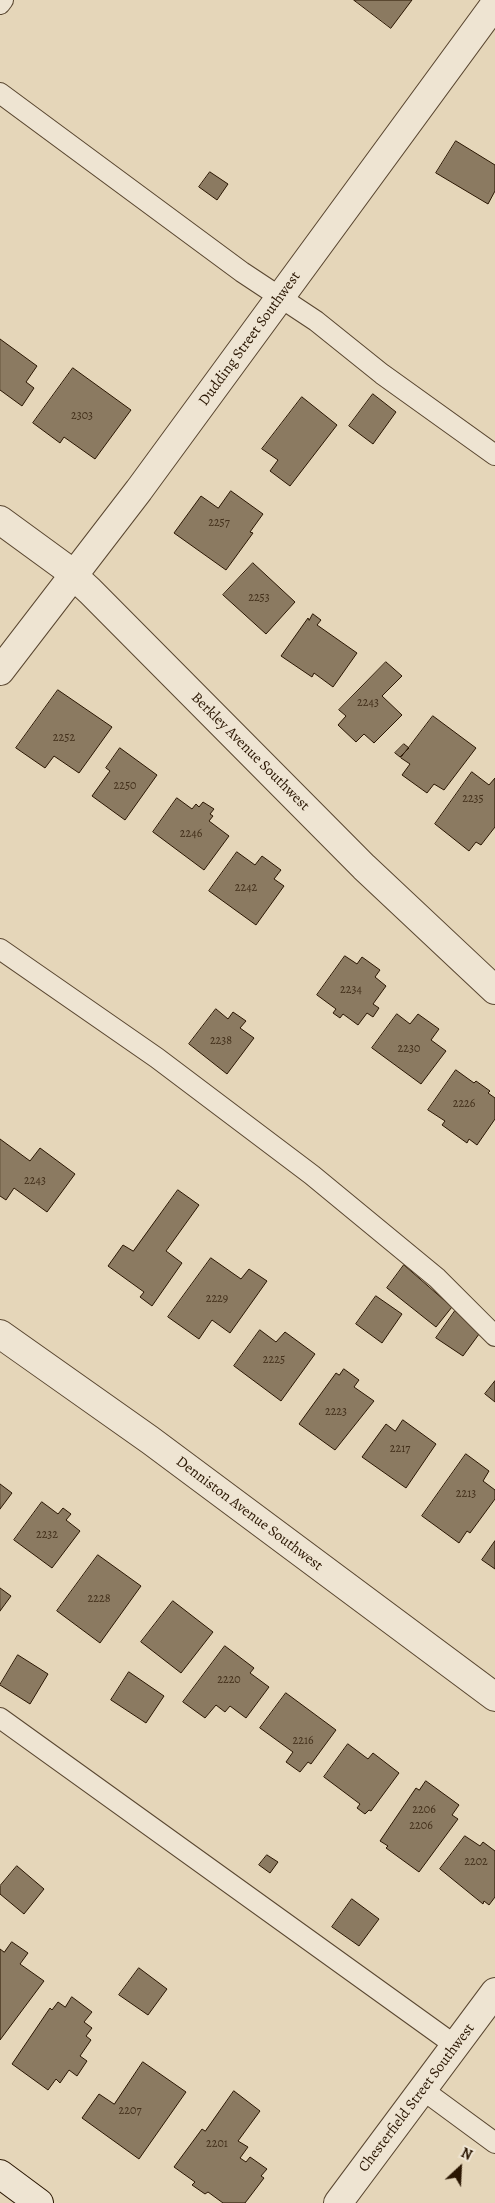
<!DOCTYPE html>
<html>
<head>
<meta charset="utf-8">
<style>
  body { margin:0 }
  #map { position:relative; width:495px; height:2203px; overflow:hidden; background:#e5d6b9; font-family:Alegreya,serif }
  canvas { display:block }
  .north { position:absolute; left:435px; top:2143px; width:50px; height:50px; -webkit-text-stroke:4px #eee4d2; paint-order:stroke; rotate:25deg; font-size:14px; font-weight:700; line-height:20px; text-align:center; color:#2a1602 }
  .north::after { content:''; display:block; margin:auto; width:18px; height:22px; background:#2a1602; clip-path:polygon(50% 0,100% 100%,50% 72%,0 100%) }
</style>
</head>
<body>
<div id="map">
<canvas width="495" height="2203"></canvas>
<div class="north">N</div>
</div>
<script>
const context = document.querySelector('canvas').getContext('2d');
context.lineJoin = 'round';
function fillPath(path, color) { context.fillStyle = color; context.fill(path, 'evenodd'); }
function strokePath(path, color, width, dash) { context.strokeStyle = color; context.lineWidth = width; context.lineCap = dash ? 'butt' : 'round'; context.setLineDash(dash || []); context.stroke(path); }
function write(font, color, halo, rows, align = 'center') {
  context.font = font + ' Alegreya,serif'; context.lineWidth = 4.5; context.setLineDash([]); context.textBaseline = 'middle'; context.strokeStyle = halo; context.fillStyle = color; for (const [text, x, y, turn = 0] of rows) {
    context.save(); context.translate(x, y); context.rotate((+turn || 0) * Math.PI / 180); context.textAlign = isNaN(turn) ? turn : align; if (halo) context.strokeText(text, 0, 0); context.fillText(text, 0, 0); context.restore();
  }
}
const building = new Path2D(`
  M354,0H412L391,28Z
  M456,141L495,165V191L488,204L436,173Z
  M210,172L228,184L217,200L199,187Z
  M0,339L37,366L26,382L34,388L22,406L0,390Z
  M73,368L131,410L95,459L64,437L60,443L33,423Z
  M373,394L396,412L373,444L349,426Z
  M302,397L337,425L290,486L270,471L278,460L262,449Z
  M231,491L263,514L250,532L253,533L226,570L174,533L201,496L218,508Z
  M253,563L295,602L266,634L223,595Z
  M313,614L321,620L317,625L357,653L333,687L314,673L312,677L281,656L308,618L309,620Z
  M386,662L402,676L382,696L402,715L374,743L364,734L356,742L338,725L346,716L339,710Z
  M58,690L112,727L79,773L54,756L45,768L16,748Z
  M433,716L476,748L444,790L434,784L427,793L402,775L410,764L401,758Z
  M404,744L409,748L400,757L395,753Z
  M120,748L157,775L125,820L92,796L110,771L106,768Z
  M472,772L489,785L495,778V827L481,845L476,842L469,851L435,824Z
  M177,798L192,809L196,804L199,807L203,802L214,809L210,814L213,816L209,821L229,836L204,870L153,832Z
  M237,852L255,865L262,856L281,870L274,879L284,886L256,925L209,891Z
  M345,956L357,964L362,957L380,970L375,977L386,986L373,1004L379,1008L373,1017L367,1013L358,1025L343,1014L340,1018L333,1013L336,1009L317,995Z
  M216,1009L228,1019L233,1012L246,1021L240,1028L254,1038L227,1074L189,1044Z
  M397,1014L410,1024L418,1014L439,1029L431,1040L446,1051L421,1084L372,1048Z
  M456,1070L474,1083L476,1081L490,1091L488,1093L495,1098V1119L477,1145L469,1139L467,1143L442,1125L445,1121L428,1110Z
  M0,1139L30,1161L40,1148L75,1174L47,1212L14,1188L6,1200L0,1196Z
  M178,1190L199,1205L166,1251L182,1263L152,1306L140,1297L144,1292L108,1266L123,1245L133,1251Z
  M211,1258L241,1279L249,1269L267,1281L230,1333L212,1320L199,1339L168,1317Z
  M404,1265L452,1307L436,1327L387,1288Z
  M376,1296L402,1314L382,1343L356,1324Z
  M455,1311L482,1330L463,1356L436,1338Z
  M260,1330L276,1342L285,1332L315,1354L281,1401L234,1366Z
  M344,1369L359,1380L354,1387L374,1401L335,1450L299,1424L336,1373L339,1375Z
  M495,1381V1402L485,1394Z
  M403,1420L436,1444L406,1488L362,1457L386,1424L395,1431Z
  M466,1454L489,1471L483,1481L495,1490V1499L470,1533L467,1531L459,1543L422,1516Z
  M0,1484L12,1493L0,1509Z
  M42,1502L58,1514L63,1508L71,1514L66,1520L80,1531L52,1568L14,1540Z
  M495,1541V1569L482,1560Z
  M98,1555L141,1586L100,1643L57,1611Z
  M0,1588L11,1596L0,1611Z
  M173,1601L213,1632L181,1673L141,1642Z
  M225,1646L254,1668L250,1673L269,1687L246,1718L230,1706L225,1712L216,1705L205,1718L183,1702Z
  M18,1655L48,1674L30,1704L0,1685Z
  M129,1672L164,1696L146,1723L111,1700Z
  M286,1693L336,1730L311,1764L308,1762L300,1772L286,1762L293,1752L260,1728Z
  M348,1744L368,1759L373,1753L399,1773L371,1811L369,1810L365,1814L357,1808L360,1804L324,1777Z
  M426,1781L459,1805L452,1815L458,1819L419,1872L386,1848L388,1846L380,1841L416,1788L419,1790Z
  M465,1836L480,1846L483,1842L495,1851V1897L489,1905L484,1901L483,1904L440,1869Z
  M267,1855L278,1862L270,1873L259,1865Z
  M17,1866L44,1889L24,1914L0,1894V1886Z
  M352,1899L379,1919L359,1946L332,1927Z
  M12,1942L28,1953L20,1964L44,1981L0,2040V1949L4,1952Z
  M139,1968L167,1989L148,2015L119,1995Z
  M72,1997L92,2012L84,2022L92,2028L86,2036L91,2040L80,2056L87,2061L77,2076L69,2070L60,2083L56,2079L48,2090L12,2064L50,2008L52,2010L58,2002L65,2007Z
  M143,2062L186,2092L139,2159L82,2118L99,2094L114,2104Z
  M234,2091L260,2111L238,2141L248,2147L240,2158L246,2162L250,2157L267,2169L261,2176L264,2178L245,2203H223L208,2192L205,2194L192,2185L195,2182L174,2167L202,2129L205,2131Z`);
fillPath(building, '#8b7a61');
strokePath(building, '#2a1602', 1);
const lane = new Path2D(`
  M0,4L3,0
  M0,93L242,272L316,321L382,374L495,455
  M0,949L157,1058L312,1175L437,1278L495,1336
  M0,1718L456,2046
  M423,2090L495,2143`);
const street = new Path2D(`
  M0,520L63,566L90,591L364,867L495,990
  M0,671L139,490L495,4
  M0,1334L150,1440L495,1697
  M338,2203L495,1992`);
const secondary = new Path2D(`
  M0,2174L39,2203`);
strokePath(lane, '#594630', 22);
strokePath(street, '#594630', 30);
strokePath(secondary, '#2a1602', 30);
strokePath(lane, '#eee4d2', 20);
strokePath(street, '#eee4d2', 28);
strokePath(secondary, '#eee4d2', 28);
write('12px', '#422f1a', null, [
  ["2303",82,416],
  ["2257",219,523],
  ["2253",259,598],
  ["2243",368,703],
  ["2252",64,738],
  ["2250",125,786],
  ["2235",473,799],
  ["2246",191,834],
  ["2242",246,888],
  ["2234",351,990],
  ["2238",221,1041],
  ["2230",409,1049],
  ["2226",464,1104],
  ["2243",35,1181],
  ["2229",217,1299],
  ["2225",274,1360],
  ["2223",336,1412],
  ["2217",400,1449],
  ["2213",466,1494],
  ["2232",47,1535],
  ["2228",99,1599],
  ["2220",229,1680],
  ["2216",303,1741],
  ["2206",424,1810],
  ["2206",421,1826],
  ["2202",476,1862],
  ["2207",130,2111],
  ["2201",217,2144]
]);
write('15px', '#2a1602', '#eee4d2', [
  ["Dudding Street Southwest",250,339,-54],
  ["Berkley Avenue Southwest",250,752,45],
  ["Denniston Avenue Southwest",249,1514,37],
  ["Chesterfield Street Southwest",417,2098,-53]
]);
</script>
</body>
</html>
